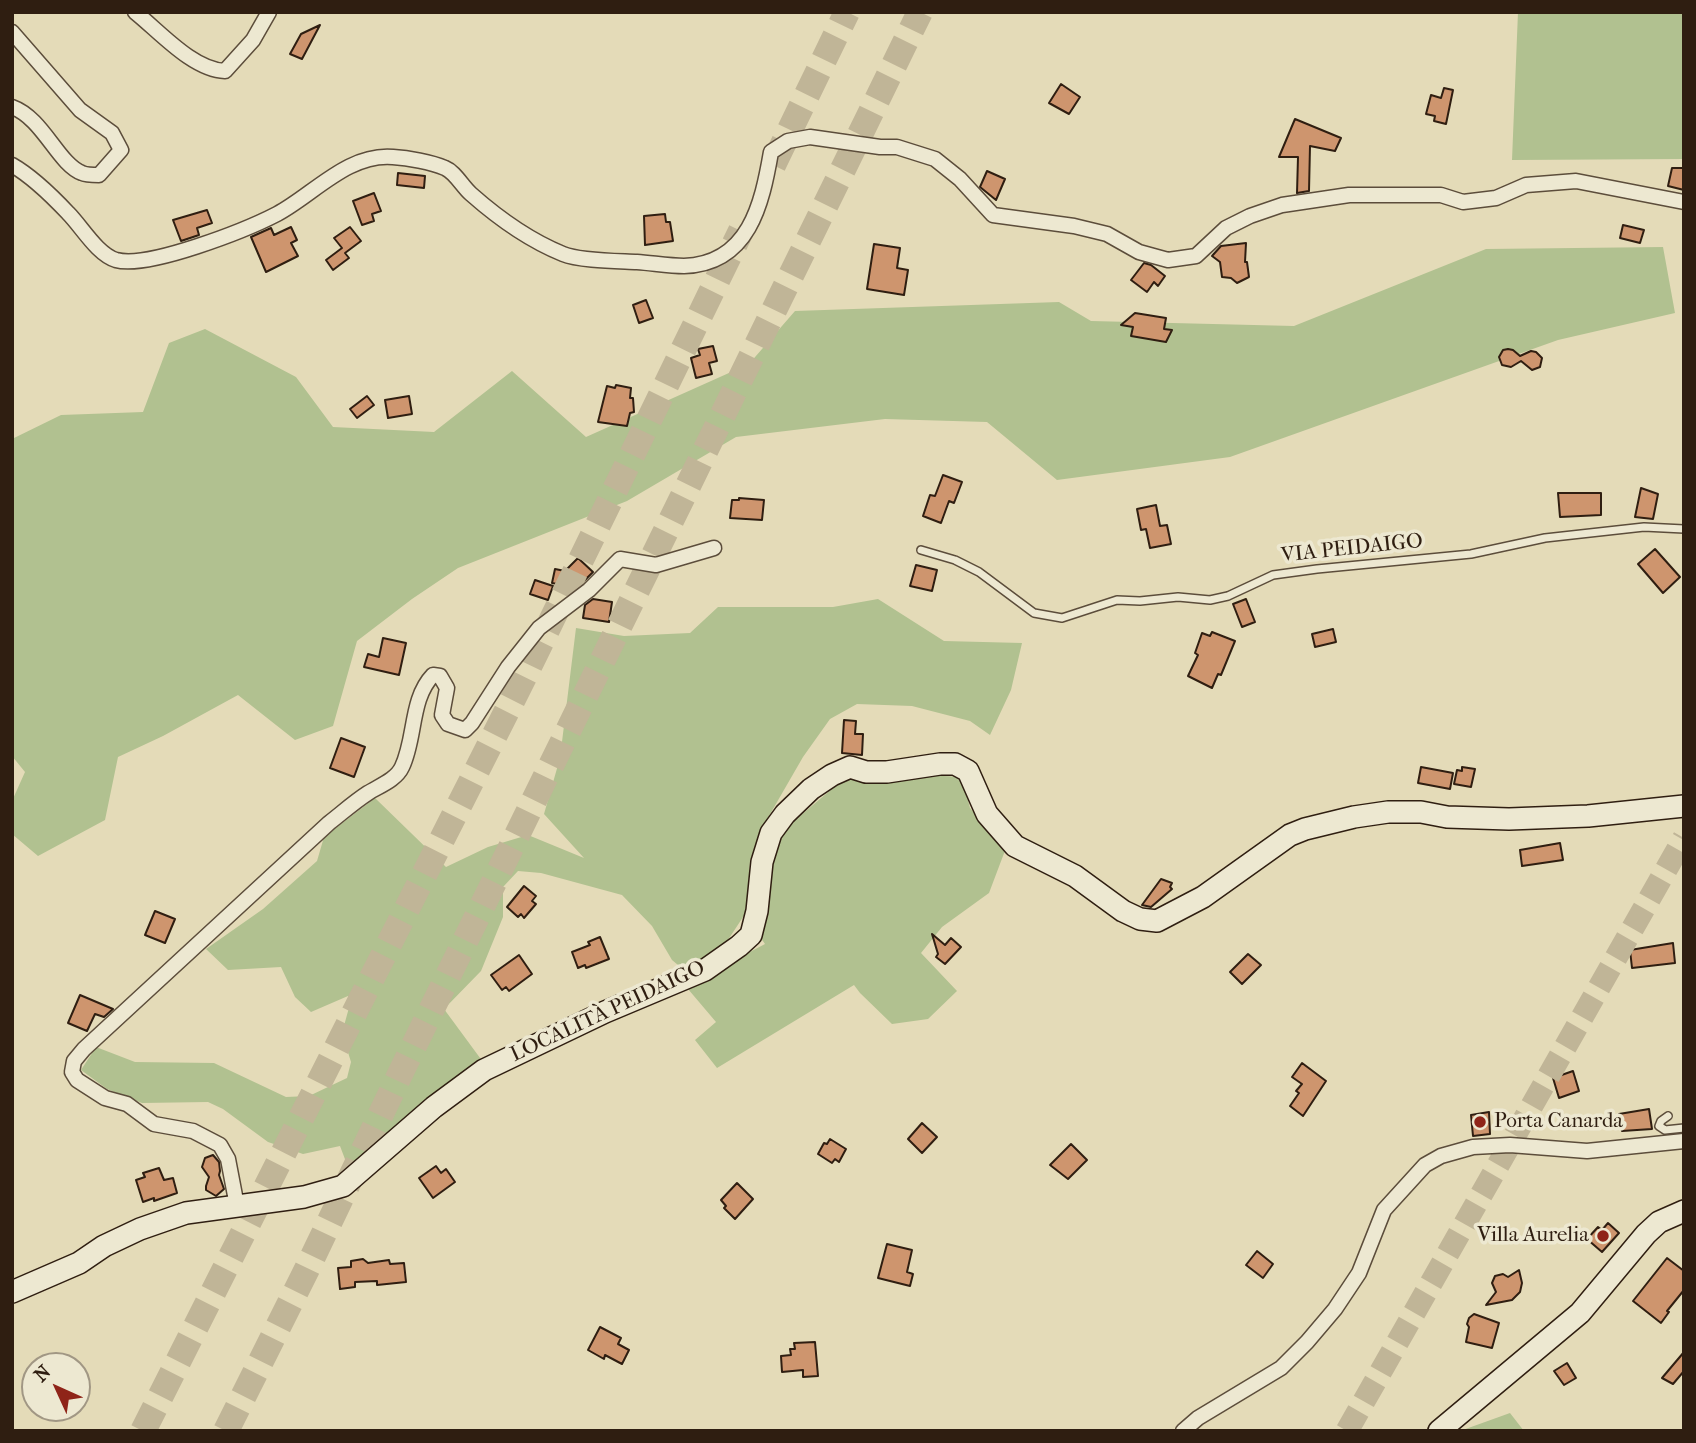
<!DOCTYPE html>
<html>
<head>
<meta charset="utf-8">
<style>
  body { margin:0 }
  #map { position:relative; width:1696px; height:1443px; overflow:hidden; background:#e4dbb8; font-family:"IM FELL French Canon",serif }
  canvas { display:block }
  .frame { position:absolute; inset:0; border:14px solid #2f1e11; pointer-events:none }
  .north { position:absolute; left:21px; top:1352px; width:70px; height:70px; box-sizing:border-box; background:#ede8d1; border:2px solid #a19784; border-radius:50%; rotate:315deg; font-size:19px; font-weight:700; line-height:28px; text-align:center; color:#2f1e11 }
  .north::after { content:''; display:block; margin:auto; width:24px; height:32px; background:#8f2418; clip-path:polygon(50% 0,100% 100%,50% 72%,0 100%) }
</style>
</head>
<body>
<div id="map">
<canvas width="1696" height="1443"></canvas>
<div class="frame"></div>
<div class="north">N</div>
</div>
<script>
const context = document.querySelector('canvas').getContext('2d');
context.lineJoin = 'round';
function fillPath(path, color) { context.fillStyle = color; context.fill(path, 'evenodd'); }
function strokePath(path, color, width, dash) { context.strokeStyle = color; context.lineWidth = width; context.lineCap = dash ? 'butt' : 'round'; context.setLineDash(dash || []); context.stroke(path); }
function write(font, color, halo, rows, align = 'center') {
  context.font = font + ' "IM FELL French Canon",serif'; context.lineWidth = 7; context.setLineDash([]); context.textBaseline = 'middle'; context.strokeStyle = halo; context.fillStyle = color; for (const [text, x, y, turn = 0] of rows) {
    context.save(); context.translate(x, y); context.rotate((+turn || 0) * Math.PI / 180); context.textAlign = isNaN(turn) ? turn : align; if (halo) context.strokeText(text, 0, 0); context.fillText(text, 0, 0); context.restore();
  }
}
fillPath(new Path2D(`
  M1518,12H1684V159L1512,160Z
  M1663,247L1675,313L1558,340L1230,457L1057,480L987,422L885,419L736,437L627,501L458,568L412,599L357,641L333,726L295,740L238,695L163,736L118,757L105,820L38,856L12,834V801L25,772L12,756V439L61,415L143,412L169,343L205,329L296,377L333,427L434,432L512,371L586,437L749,364L795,311L1059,302L1091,321L1294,326L1486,249Z
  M878,599L944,641L1022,643L1011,690L990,735L970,721L912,706L857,704L830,719L803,757L762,828L750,861L747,911L722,949L684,970L672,960L652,926L622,895L541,873L518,871L503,887V917L481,971L444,1009L483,1062L351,1175L340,1146L303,1154L268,1142L223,1109L208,1102L142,1103L107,1089L81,1070L96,1047L135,1062L214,1063L286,1097L309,1096L347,1078L351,1062L342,1033L350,1004L348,996L311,1012L295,997L281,967L228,970L206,949L263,909L317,861L324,837L375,798L446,867L488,847L528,835L584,858L544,814L560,758L576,628L624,636L690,633L718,607H833Z
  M925,775L962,777L970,808L1006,848L989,893L942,927L921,953L957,991L928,1019L892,1024L860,993L854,985L717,1068L695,1040L716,1022L688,989L708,974L765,944L758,934L779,834L847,776Z
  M1510,1413L1524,1431H1460Z`), '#b1c190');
const building = new Path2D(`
  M320,25L302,59L290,54L301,34Z
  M1061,84L1080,97L1069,114L1049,103Z
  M1444,88L1453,90L1446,124L1434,121L1435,116L1426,114L1431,95L1441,98Z
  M1295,119L1341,138L1335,151L1310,146L1309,191L1297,193L1298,157H1279Z
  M1672,168H1684V190L1668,186Z
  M987,171L1005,179L996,200L980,187Z
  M398,173L425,176L424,188L397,185Z
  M374,193L381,211L372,214L374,221L362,225L353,201Z
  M207,210L212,223L197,228L199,235L181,241L173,220Z
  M665,214L666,222H670L673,241L645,245L644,216Z
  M1623,225L1644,230L1640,243L1620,238Z
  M291,227L297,240L291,243L298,256L266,272L251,237L271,228L274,235Z
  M350,227L361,241L345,253L349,258L333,270L326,260L342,248L334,238Z
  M1246,243L1245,262H1247L1249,277L1237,283L1231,278L1222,277L1220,262L1212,256L1221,246Z
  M874,244L900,248L897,268L908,270L904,295L867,289Z
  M1144,263L1151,265L1165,276L1158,286L1154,282L1147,292L1131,280Z
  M646,300L653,318L639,323L633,305Z
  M1135,313L1166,318L1164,329L1172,330L1166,342L1131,336L1133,327L1121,325Z
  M713,346L717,361L709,363L712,374L696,378L691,358L700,355L698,349Z
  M1508,349L1513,350L1520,356L1531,351L1536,352L1542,358L1540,367L1532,370L1521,361L1511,367L1502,365L1499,357L1503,350Z
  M616,385L631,388L630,398H633L634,412L630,413L627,426L598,422L607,386L615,388Z
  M367,396L374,405L357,418L350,409Z
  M409,396L412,414L388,418L385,400Z
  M943,475L962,482L954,503L949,501L941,523L923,516L930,495L935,496Z
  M1641,488L1658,494L1653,519L1635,517Z
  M1558,493H1601V515L1560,517Z
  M739,498L764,500L762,520L730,518L732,500H739Z
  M1156,505L1160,526L1167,525L1171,544L1150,548L1146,529L1141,530L1137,509Z
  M1655,549L1680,577L1663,593L1638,564Z
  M578,558L593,572L581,584L577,587L569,579L562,585L552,583L555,569L565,571Z
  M916,565L937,570L932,591L910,586Z
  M535,580L553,586L548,600L530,594Z
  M593,599L612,602L609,622L583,618L585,605Z
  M1246,599L1255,622L1242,627L1233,604Z
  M1333,629L1336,642L1315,647L1312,634Z
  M1212,632L1235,641L1221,675L1218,674L1212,688L1188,676L1198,655L1195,653L1202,633L1210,636Z
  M383,638L406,643L399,675L364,667L368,654L379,657Z
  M844,720L856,721L855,734H863L862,755L842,753Z
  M341,738L365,747L354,777L330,768Z
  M1421,767L1453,773L1450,789L1418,783Z
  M1462,767L1475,769L1471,787L1454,784L1457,770L1462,771Z
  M1560,843L1563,860L1522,866L1520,850Z
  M1161,879L1172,883L1170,887L1172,889L1151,907L1142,905Z
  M524,886L536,896L532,901L536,904L524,918L521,914L518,917L507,907Z
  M155,911L175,919L165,943L145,935Z
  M932,934L945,945L951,938L961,947L945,964L936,957L938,954Z
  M600,937L609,959L586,968L585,965L578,968L572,952L590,945L588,942Z
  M1673,943L1675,963L1632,968L1630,950Z
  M1248,954L1261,965L1242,984L1230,972Z
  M519,955L532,974L509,991L506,987L502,990L491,975Z
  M80,995L113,1009L104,1017L95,1014L87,1031L68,1023Z
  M1302,1063L1326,1081L1303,1116L1290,1106L1299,1093L1296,1091L1302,1084L1292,1077Z
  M1573,1071L1579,1091L1559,1098L1553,1078Z
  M1649,1109L1652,1129L1622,1131L1619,1114Z
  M1489,1112L1490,1134L1473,1136L1471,1115Z
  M922,1123L937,1137L922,1153L908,1139Z
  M830,1139L846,1149L839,1162L835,1159L832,1163L818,1154L824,1143L827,1144Z
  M1071,1144L1087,1160L1068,1179L1050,1165Z
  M213,1155L219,1162L220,1171L219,1175L224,1189L216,1196L206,1190V1186L209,1177L202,1167L205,1158Z
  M436,1166L441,1173L446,1169L455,1182L433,1198L419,1178Z
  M159,1168L164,1180L173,1178L177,1193L154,1201V1198L143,1202L136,1180L145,1177L143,1173Z
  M737,1183L753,1199L735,1219L724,1208L726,1206L721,1200Z
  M1608,1223L1619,1233L1602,1252L1587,1239L1598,1227L1602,1230Z
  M887,1244L912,1250L907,1272L913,1274L910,1286L878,1278Z
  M1257,1251L1273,1264L1263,1278L1246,1265Z
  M1667,1258L1684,1271V1290L1667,1311L1669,1312L1661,1323L1633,1301Z
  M363,1259L368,1263L389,1260L390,1264L404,1263L406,1282L377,1285V1281L355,1282V1287L340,1289L338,1268L351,1267V1261Z
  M1519,1270L1522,1283L1520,1292L1512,1300L1486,1305L1496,1292L1492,1283L1495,1276L1503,1274L1508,1277Z
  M1474,1314L1499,1323L1492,1348L1466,1342L1469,1327L1467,1324L1469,1318Z
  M600,1327L621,1338L618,1344L629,1350L622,1364L605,1355L604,1359L588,1350Z
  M815,1342L818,1376L803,1377V1370L782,1372L781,1356L791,1355L790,1349H795L794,1343Z
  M1684,1352V1371L1673,1384L1662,1378Z
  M1567,1363L1576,1378L1564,1385L1554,1371Z`);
fillPath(building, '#ce956e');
strokePath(building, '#2f1e11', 2);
strokePath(new Path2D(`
  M1347,1431L1684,838`), '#c0b597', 23, [23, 11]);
strokePath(new Path2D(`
  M773,165L847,12
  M143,1431L523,679L741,231
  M226,1431L307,1269L402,1070L920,12`), '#c0b597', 26, [26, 13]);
const lane = new Path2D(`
  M921,550L955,560L979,572L1034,613L1062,618L1117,600L1140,601L1178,597L1210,600L1228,596L1273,575L1317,569L1471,554L1545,538L1644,527L1684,529
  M1668,1116L1661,1121L1659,1126L1665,1130L1684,1128`);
const street = new Path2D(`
  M135,12C160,32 193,70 225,71L253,40L269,12
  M12,32L80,110L112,133L121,150L99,175C94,175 86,175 82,173C58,164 43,118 12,107
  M12,165C33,177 52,196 68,213C82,227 97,254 116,260C148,269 246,230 277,214C313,195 348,153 393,157C408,158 431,162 445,168C455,172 462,186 471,194C497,217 531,241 563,254C580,261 618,261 637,262C652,263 669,266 684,266C749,264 762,204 771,152L788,141L810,137L880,147H897L935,159L960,179L993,215L1074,226L1107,234L1139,252L1168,260L1196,256L1226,228L1250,216L1282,205L1349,195H1441L1463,202L1496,198L1526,185L1576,181L1684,202
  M237,1206L228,1159L220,1145L193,1131L154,1124L127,1104L105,1098L77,1080L72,1072L74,1061L84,1049L329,823C342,813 354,802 368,793C379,786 396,780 402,767C416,738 410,699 433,675L440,676L447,688L442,715L448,724L465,730L472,723L508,667L539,628L589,590L620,559L656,565L714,548
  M1183,1431L1198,1418L1281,1368L1307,1342L1335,1309L1359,1273L1384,1210L1425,1165L1441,1156L1473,1147L1510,1145L1587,1151L1684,1141`);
const secondary = new Path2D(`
  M12,1292L79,1263L104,1246L140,1229L186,1213L304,1197L343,1186L434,1107L484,1070L605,1012L705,970L739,946L751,935L757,911L762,862L771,833L785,814L811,789L832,775L850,767L866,772H887L940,764H955L968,771L987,814L1015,846L1075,876L1123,911L1140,919L1157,921L1203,897L1290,835L1305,829L1354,817L1388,812H1421L1447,817L1509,819L1588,816L1684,806
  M1439,1431L1580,1313L1646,1234L1659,1222L1684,1211`);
strokePath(lane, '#5c4d3b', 10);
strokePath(street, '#5c4d3b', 17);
strokePath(secondary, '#2f1e11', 24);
strokePath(lane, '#ede8d1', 7);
strokePath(street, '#ede8d1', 14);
strokePath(secondary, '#ede8d1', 21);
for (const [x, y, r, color] of [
  [1480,1122,7,"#8f2418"],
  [1603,1236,7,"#8f2418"]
]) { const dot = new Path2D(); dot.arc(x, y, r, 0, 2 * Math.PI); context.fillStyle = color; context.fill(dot); strokePath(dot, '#ede8d1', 2.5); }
write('21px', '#2f1e11', '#ede8d1', [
  ["VIA PEIDAIGO",1352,549,-6],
  ["LOCALITÀ PEIDAIGO",608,1012,-25]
]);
write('21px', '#2f1e11', '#ede8d1', [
  ["Porta Canarda",1494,1122],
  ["Villa Aurelia",1589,1236,"right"]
], 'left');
</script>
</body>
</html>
